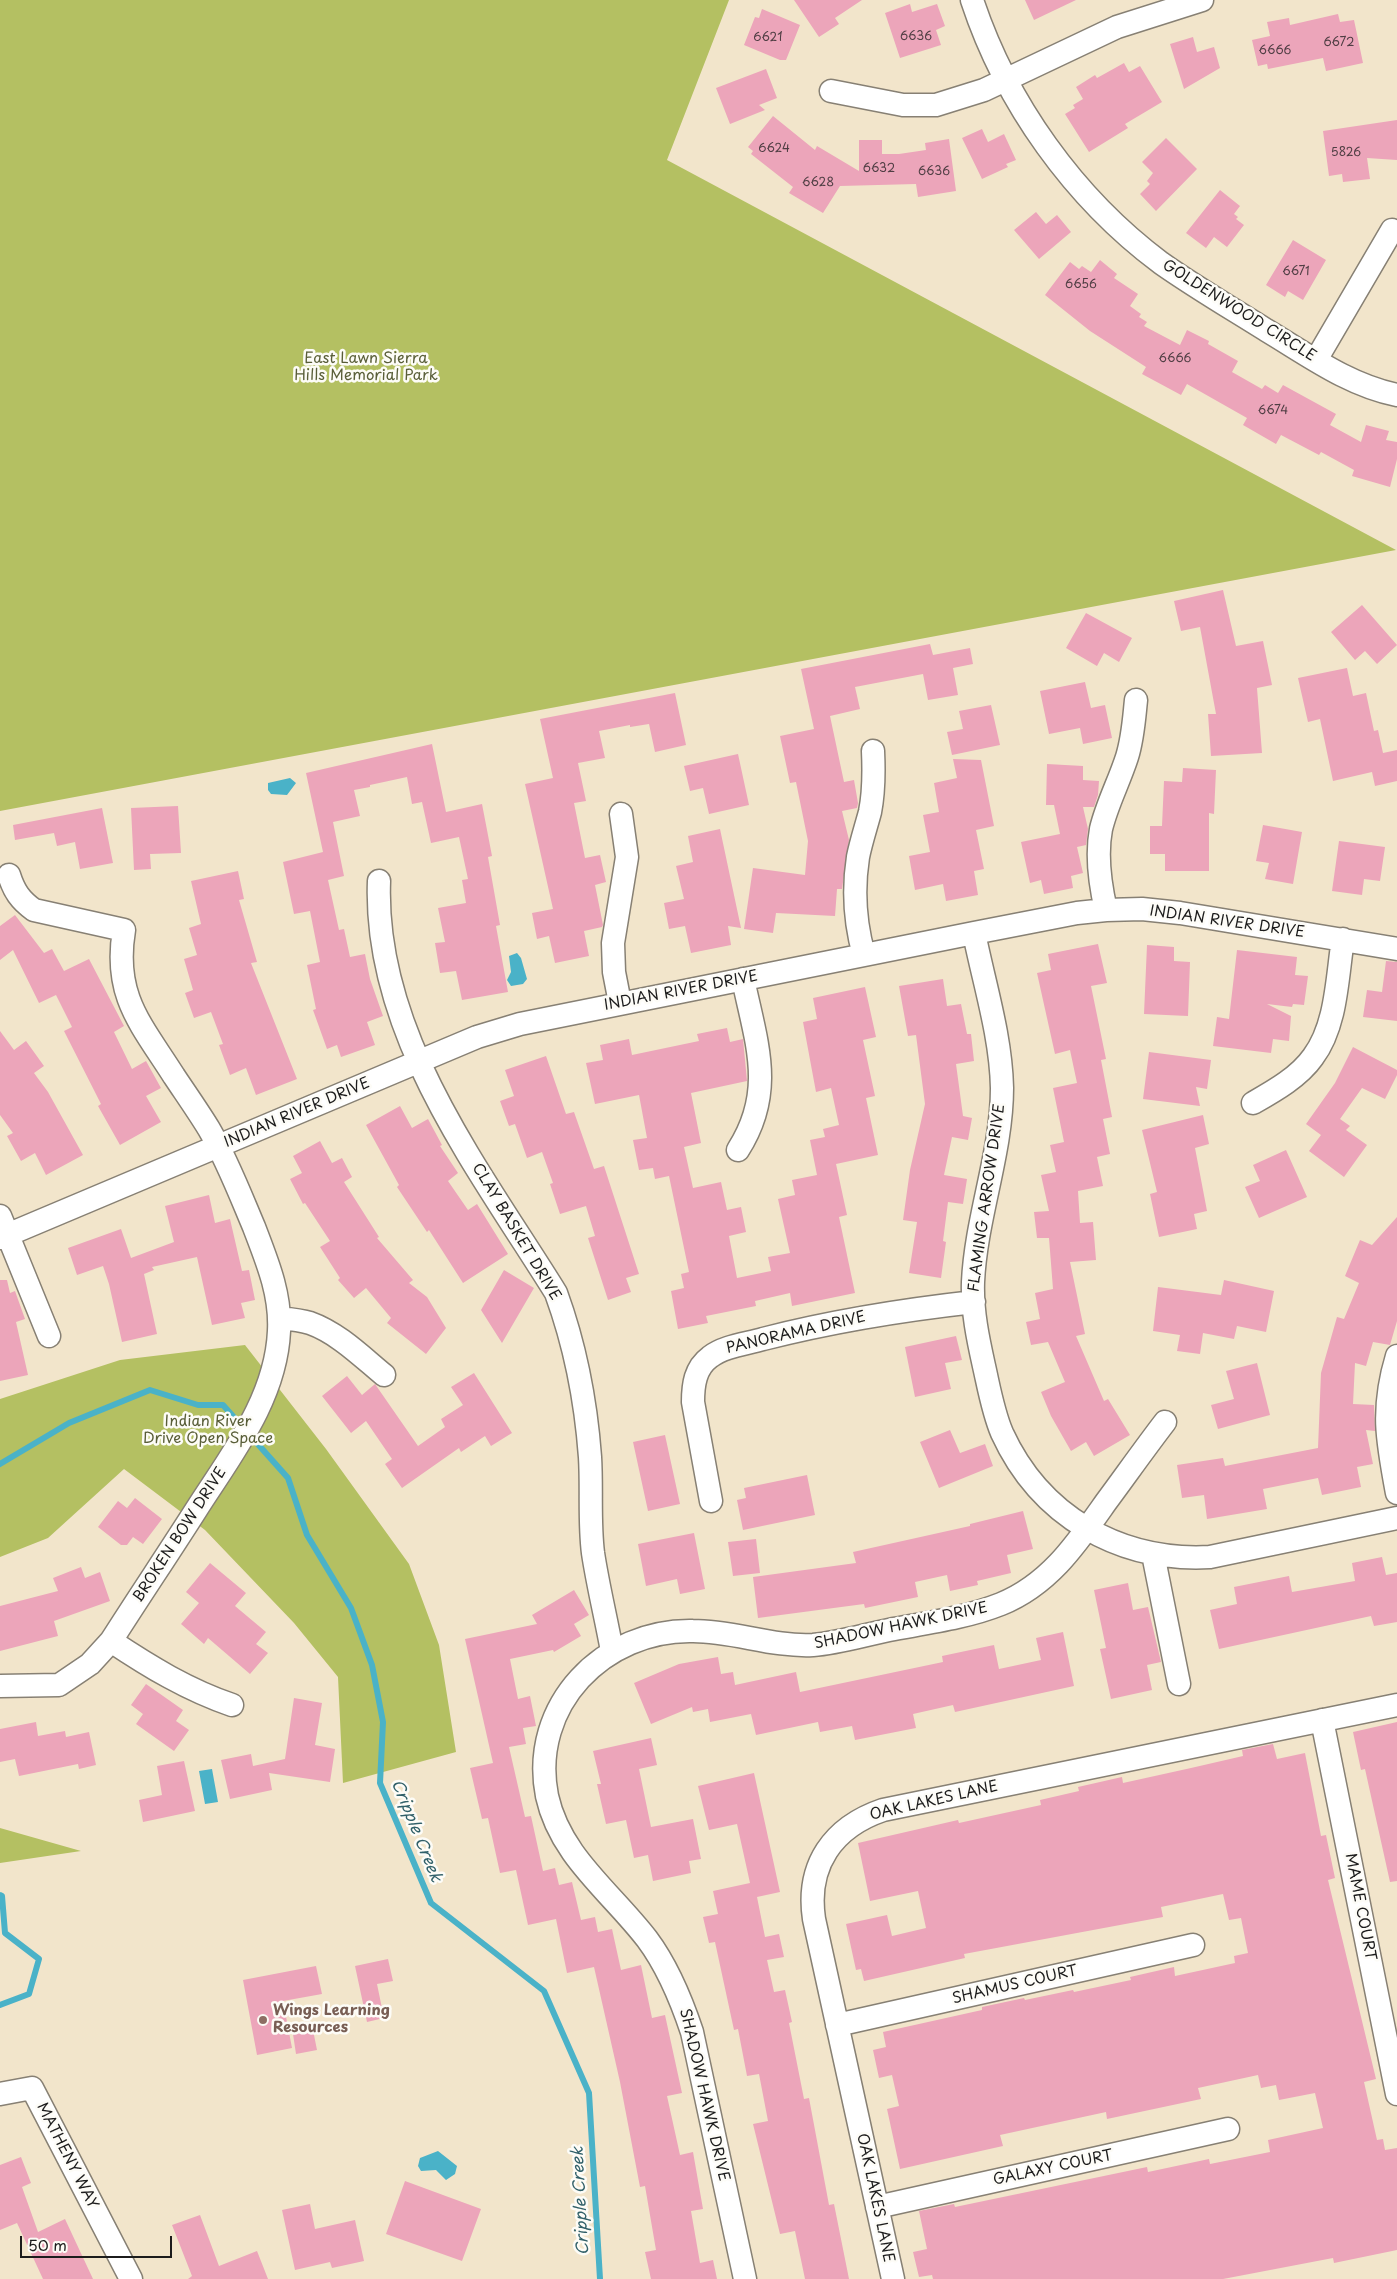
<!DOCTYPE html>
<html>
<head>
<meta charset="utf-8">
<style>
  body { margin:0 }
  #map { position:relative; width:1397px; height:2279px; overflow:hidden; background:#f2e5cb; font-family:"Playpen Sans",sans-serif }
  canvas { display:block }
  .scale { position:absolute; left:20px; top:2236px; width:152px; height:22px; box-sizing:border-box; border:2px solid #1c1c1c; border-top:0; padding-left:6px; font-size:15px; line-height:18px; white-space:nowrap; color:#1c1c1c; -webkit-text-stroke:4px #fdfcf7; paint-order:stroke }
</style>
</head>
<body>
<div id="map">
<canvas width="1397" height="2279"></canvas>
<div class="scale">50 m</div>
</div>
<script>
const context = document.querySelector('canvas').getContext('2d');
context.lineJoin = 'round';
function fillPath(path, color) { context.fillStyle = color; context.fill(path, 'evenodd'); }
function strokePath(path, color, width, dash) { context.strokeStyle = color; context.lineWidth = width; context.lineCap = dash ? 'butt' : 'round'; context.setLineDash(dash || []); context.stroke(path); }
function write(font, color, halo, rows, align = 'center') {
  context.font = font + ' "Playpen Sans",sans-serif'; context.lineWidth = 5; context.setLineDash([]); context.textBaseline = 'middle'; context.strokeStyle = halo; context.fillStyle = color; for (const [text, x, y, turn = 0] of rows) {
    context.save(); context.translate(x, y); context.rotate((+turn || 0) * Math.PI / 180); context.textAlign = isNaN(turn) ? turn : align; if (halo) context.strokeText(text, 0, 0); context.fillText(text, 0, 0); context.restore();
  }
}
fillPath(new Path2D(`
  M0,0H729L667,160L1396,550L0,811Z
  M245,1345L326,1449L409,1564L439,1645L456,1752L343,1783L338,1677L294,1623L205,1530L124,1469L48,1538L0,1557V1399L120,1360Z
  M0,1828L81,1851L0,1863Z`), '#b4c062');
fillPath(new Path2D(`
  M290,778L296,783L287,795L271,794L268,790V783Z
  M517,953L521,958L527,979L523,984L511,986L507,980L511,972L509,956Z
  M212,1769L218,1802L205,1804L199,1771Z
  M438,2151L457,2166L455,2174L446,2180L436,2170L421,2171L418,2166L420,2158Z`), '#4ab2c8');
strokePath(new Path2D(`
  M0,1464L69,1423L150,1390L198,1405H223L288,1478L307,1535L351,1608L372,1665L383,1722L380,1783L431,1903L544,1991L589,2093L600,2279
  M0,1895L2,1896L5,1933L39,1959L29,1994L0,2005`), '#4ab2c8', 6);
fillPath(new Path2D(`
  M794,0H862L835,18L839,24L819,37Z
  M1025,0H1076L1034,20Z
  M910,4L912,12L937,4L945,26L936,30L941,45L900,58L885,13Z
  M762,9L800,25L786,60H780L744,45L755,17L759,18Z
  M1338,14L1340,22L1354,20L1363,63L1326,71L1323,58L1268,69L1267,64L1258,66L1252,40L1270,36L1267,22L1289,18L1290,25Z
  M1193,37L1197,52L1214,47L1220,68L1184,89L1170,44Z
  M1124,63L1129,72L1140,66L1162,102L1125,124L1128,128L1089,152L1065,114L1075,108L1073,105L1083,99L1076,87L1095,75L1097,78Z
  M766,69L777,98L759,105L765,110L730,124L716,88Z
  M773,116L815,150L817,146L859,171V140H882V154H899L926,150L925,143L949,139L956,191L918,197L916,184L840,186L823,213L789,193L793,187L751,154L753,151L748,147Z
  M1397,120V160L1367,158L1370,179L1343,182L1342,174L1329,176L1323,131Z
  M982,129L988,142L1004,134L1016,160L1006,164L1008,167L982,179L962,138Z
  M1166,138L1197,169L1156,211L1140,194L1150,184L1147,181L1153,173L1142,162Z
  M1220,190L1240,206L1234,214L1238,217L1236,219L1244,225L1227,247L1214,237L1206,248L1186,233Z
  M1036,212L1046,224L1057,215L1071,232L1039,259L1014,230Z
  M1293,240L1326,260L1303,300L1288,291L1285,297L1266,285Z
  M1100,260L1117,274L1114,278L1138,294L1130,306L1141,314L1139,317L1147,322L1144,326L1180,345L1187,330L1209,341L1208,344L1238,361L1232,372L1262,389L1265,385L1278,393L1283,385L1336,414L1330,425L1361,442L1366,425L1389,431L1386,440L1397,442V459L1390,487L1352,476L1354,470L1321,452L1319,455L1281,435L1276,444L1243,425L1247,418L1187,384L1181,395L1142,374L1146,367L1090,331L1045,295L1070,262L1079,269L1082,266L1091,272Z
  M1223,590L1236,646L1263,641L1272,685L1257,688L1262,753L1211,756L1208,714H1216L1200,627L1181,631L1174,601Z
  M1362,605L1397,645L1377,664L1365,651L1355,660L1331,632Z
  M1086,613L1132,638L1119,662L1104,653L1097,666L1066,648Z
  M930,644L933,655L970,648L973,664L953,668L958,695L928,700L923,674L855,687L860,709L830,716L844,782L854,780L858,803L857,808L842,811L849,840L842,889H837L835,916L776,913L773,933L744,929L753,868L805,875L808,841L796,782L790,783L780,736L814,729L801,669Z
  M1347,668L1353,696L1366,693L1374,731L1378,730L1383,753L1397,750V781L1375,786L1372,772L1333,781L1320,719L1308,722L1298,678Z
  M1085,682L1091,708L1105,705L1112,738L1083,744L1080,728L1049,734L1040,691Z
  M675,693L686,745L655,752L649,724L630,727V725L599,731L605,758L578,763L586,801L574,803L585,858L600,855L606,882L595,885L603,925L602,927L584,931L589,956L555,963L549,936L537,939L532,913L553,909L525,784L553,778L540,719Z
  M991,705L1000,745L952,755L947,732L963,729L959,711Z
  M432,744L446,812L482,804L492,856L488,857L500,925L496,926L508,992L462,1000L456,971L440,973L435,943L445,942L438,908L466,903L462,880L468,879L459,837L431,843L422,802L412,804L407,777L370,785V787L354,790L360,816L333,822L344,876L328,880L339,930L344,929L350,957L365,954L370,979L383,1016L367,1022L375,1045L341,1057L337,1045L327,1049L313,1010L316,1009L307,965L320,962L310,911L294,914L283,862L323,852L306,773Z
  M738,754L749,805L709,814L703,788L690,791L684,766Z
  M953,759L981,760L994,826L976,830L984,869L974,871L978,895L946,901L943,884L915,890L909,856L930,852L923,815L939,812L934,783L957,778Z
  M1047,764L1083,766V780L1099,781L1098,795L1094,807H1083L1088,829L1086,845L1077,847L1083,873L1071,876L1073,888L1044,894L1041,880L1030,883L1021,842L1060,834L1054,805H1046Z
  M1183,768L1216,770L1214,814L1209,813V871H1165V854H1150V826H1162L1164,781L1182,782Z
  M178,806L181,853L150,854L151,869L134,870L131,808Z
  M102,808L113,863L80,869L75,842L57,846L54,833L15,840L13,825Z
  M1263,825L1302,832L1293,884L1265,879L1269,863L1256,861Z
  M720,829L741,928L728,926L731,945L691,953L685,926L669,929L664,903L684,899L676,866L693,862L688,836Z
  M1339,841L1385,847L1380,881L1364,879L1362,895L1332,891Z
  M238,871L244,899L239,900L257,962L251,963L297,1079L256,1095L246,1068L230,1075L219,1045L223,1044L211,1012L194,1018L185,993L193,990L184,959L197,955L189,928L201,924L191,881Z
  M15,915L44,953L52,949L64,971L89,959L124,1026L114,1032L132,1069L146,1061L161,1088L146,1096L161,1122L120,1145L98,1106L101,1104L64,1031L72,1027L56,995L39,1003L13,950L0,960V926Z
  M1098,944L1107,983L1091,986L1106,1059L1101,1060L1112,1117L1103,1119L1110,1154L1097,1157L1103,1186L1078,1191L1080,1223L1093,1222L1096,1260L1070,1262L1085,1334L1076,1336L1104,1401L1108,1399L1130,1435L1094,1456L1086,1442L1071,1451L1051,1416L1041,1392L1065,1382L1048,1342L1031,1345L1026,1322L1040,1319L1035,1293L1053,1289L1049,1238H1037L1034,1212L1049,1211L1041,1175L1056,1172L1050,1145L1064,1142L1053,1088L1077,1083L1070,1050L1055,1054L1037,973L1051,970L1048,954Z
  M1147,945L1174,947V961L1190,962L1188,1016L1144,1014Z
  M1237,950L1297,957L1295,975L1308,976L1304,1005L1293,1004L1292,1007L1267,1004L1291,1016L1289,1041L1273,1039L1271,1053L1213,1046L1217,1017L1229,1019Z
  M1386,961L1397,962V1021L1363,1017L1367,990L1382,992Z
  M943,979L947,1006L961,1004L967,1034H971L974,1061L956,1064L963,1116L972,1118L968,1140L952,1137L944,1175L967,1179L963,1204L948,1202L943,1241L946,1242L941,1278L909,1273L917,1222L903,1220L910,1170L925,1104L916,1035L908,1036L899,986Z
  M865,987L876,1037L863,1040L875,1096L866,1098L878,1155L836,1164L847,1215L839,1217L855,1293L792,1306L790,1293L755,1301L756,1306L706,1316L708,1323L678,1329L671,1291L684,1288L681,1274L689,1272L669,1176L655,1179L653,1168L639,1170L633,1140L647,1138L639,1095L595,1104L586,1063L603,1060L600,1045L629,1039L632,1055L699,1041L697,1034L727,1028L730,1042L743,1039L747,1081L691,1093L701,1143L684,1147L693,1188L721,1182L727,1210L741,1207L746,1232L729,1236L737,1278L771,1271L768,1257L790,1253L778,1199L795,1195L792,1180L817,1175L810,1140L825,1137L823,1129L839,1125L831,1088L816,1092L803,1022L817,1019L813,998Z
  M0,1031L14,1050L26,1041L44,1066L34,1073L48,1092L83,1155L46,1175L35,1153L21,1161L7,1136L13,1133L0,1115Z
  M1353,1047L1397,1070V1075L1385,1099L1362,1088L1340,1119L1350,1126L1346,1130L1367,1145L1344,1177L1309,1151L1321,1135L1306,1124L1335,1083Z
  M1149,1052L1211,1060L1207,1089L1196,1087L1200,1106L1143,1099Z
  M546,1056L566,1114L574,1112L594,1169L604,1166L639,1274L626,1278L631,1292L608,1300L588,1238L595,1236L586,1206L560,1214L550,1184L553,1183L542,1152L527,1158L515,1124L509,1126L500,1101L514,1096L505,1070Z
  M400,1106L412,1128L428,1119L442,1145L440,1146L458,1173L448,1181L468,1210L477,1204L508,1254L463,1283L429,1230L427,1232L397,1187L399,1185L366,1125Z
  M1203,1115L1209,1144L1195,1148L1207,1211L1194,1214L1197,1229L1159,1237L1150,1194L1157,1192L1142,1130Z
  M320,1141L332,1163L342,1158L352,1177L344,1182L379,1237L377,1238L413,1280L409,1283L427,1297L446,1328L426,1354L387,1323L391,1318L366,1288L354,1298L338,1280L340,1278L320,1247L330,1241L305,1203L303,1204L290,1179L302,1173L293,1156Z
  M1286,1150L1307,1197L1259,1218L1245,1187L1260,1181L1253,1165Z
  M209,1195L215,1223L230,1219L242,1271L249,1270L255,1300L241,1303L245,1318L212,1325L197,1257L152,1267L154,1270L144,1274L157,1334L122,1342L109,1284L103,1266L77,1275L68,1248L121,1229L131,1258L174,1242L165,1206Z
  M1397,1217V1321L1390,1345L1373,1342L1366,1366L1355,1363L1353,1404L1374,1405L1375,1431L1366,1430L1373,1464L1357,1467L1361,1487L1322,1495L1318,1478L1263,1489L1267,1509L1207,1519L1204,1495L1182,1498L1177,1465L1223,1458L1225,1466L1318,1448L1321,1373L1337,1317L1344,1319L1359,1283L1345,1276L1360,1240L1372,1245Z
  M504,1270L534,1288L502,1343L481,1310Z
  M0,1280H7L10,1293L15,1291L25,1319L16,1322L28,1375L0,1381Z
  M1224,1280L1274,1291L1266,1332L1237,1326L1234,1339L1203,1333L1200,1354L1177,1351L1180,1335L1153,1331L1158,1287L1221,1295Z
  M956,1336L962,1360L945,1363L951,1389L915,1397L905,1347Z
  M1257,1363L1270,1415L1218,1429L1211,1405L1234,1399L1226,1371Z
  M474,1373L512,1433L491,1446L485,1436L461,1452L459,1448L402,1488L385,1464L392,1459L366,1421L351,1433L322,1396L347,1376L362,1395L375,1384L418,1446L445,1427L441,1419L463,1405L451,1387Z
  M950,1430L960,1453L985,1444L993,1466L939,1488L920,1442Z
  M665,1435L680,1504L648,1511L633,1442Z
  M807,1475L815,1515L743,1530L737,1500L746,1498L744,1488Z
  M135,1498L162,1519L143,1544L133,1537L127,1545H121L98,1527L118,1501L127,1508Z
  M1023,1511L1033,1549L1007,1555L1011,1573L977,1581L978,1585L950,1591L947,1575L915,1582L918,1597L865,1608L864,1604L758,1618L753,1577L856,1563L853,1552L970,1526V1524Z
  M694,1533L705,1589L680,1594L677,1579L646,1586L638,1544Z
  M756,1539L760,1573L733,1576L728,1542Z
  M1382,1557L1386,1575L1397,1573V1622L1374,1626L1371,1616L1219,1649L1210,1610L1237,1604L1234,1587L1289,1576L1292,1592L1355,1581L1352,1563Z
  M210,1563L246,1593L235,1606L266,1632L256,1644L268,1653L250,1674L208,1638L204,1644L181,1624L199,1603L186,1592Z
  M81,1567L85,1578L100,1572L110,1601L54,1621L58,1636L0,1651V1606L58,1591L53,1578Z
  M1128,1583L1133,1610L1148,1607L1161,1662L1147,1665L1152,1690L1111,1699L1100,1649L1106,1648L1094,1590Z
  M574,1590L589,1615L574,1624L581,1636L554,1652L553,1650L510,1659L518,1699L530,1696L536,1726L523,1728L526,1744L509,1747L525,1817L531,1816L543,1871L555,1868L559,1885L572,1882L581,1920L595,1917L598,1932L612,1929L621,1970L641,1965L652,2018L665,2015L682,2093L667,2096L680,2155L693,2152L703,2209L691,2211L700,2263L713,2260L717,2279H651L645,2252L656,2250L645,2186L640,2187L620,2082L594,1967L567,1973L556,1919L528,1925L516,1870L500,1873L488,1818L482,1819L470,1768L493,1763L465,1639L537,1624L532,1615Z
  M1063,1632L1074,1686L955,1712L953,1705L913,1714L916,1728L855,1740L852,1726L820,1732L818,1722L756,1735L751,1714L710,1722L708,1709L693,1712L692,1707L651,1724L634,1683L679,1664L718,1657L721,1674L733,1672L735,1685L796,1672L800,1692L943,1662L942,1656L994,1645L999,1669L1041,1660L1036,1638Z
  M146,1684L183,1710L176,1721L189,1730L174,1751L136,1724L143,1714L131,1705Z
  M294,1698L322,1703L315,1745L335,1749L330,1782L269,1773L272,1790L230,1799L221,1760L251,1754L253,1766L285,1759Z
  M36,1722L38,1736L65,1731L66,1737L89,1732L96,1765L79,1769L78,1764L19,1776L15,1759L0,1762V1729Z
  M1397,1722V1881L1390,1882L1365,1769L1361,1770L1353,1732Z
  M651,1738L657,1765L639,1769L651,1827L693,1819L701,1859L689,1861L691,1873L653,1881L648,1855L634,1858L626,1820L606,1824L597,1784H601L593,1751Z
  M1273,1744L1277,1759L1305,1753L1321,1836L1326,1835L1335,1878L1328,1880L1376,2079L1364,2082L1377,2140L1383,2139L1385,2150L1397,2148V2250L1334,2263L1333,2258L1223,2279H933L932,2275L919,2277L913,2252L927,2249L919,2211L954,2204L955,2207L1147,2167L1148,2172L1209,2159L1210,2164L1270,2152L1268,2140L1323,2128L1315,2093L1279,2100L1276,2085L1261,2088L1258,2075L1198,2088L1201,2099L1107,2119L1106,2112L1000,2135L1003,2146L900,2169L887,2109L899,2106L892,2075L879,2078L873,2050L886,2047L883,2032L982,2010V2007L1024,1998L1025,2000L1073,1990L1074,1992L1131,1980L1130,1977L1174,1967L1175,1976L1235,1963L1234,1956L1248,1953L1241,1918L1229,1920L1223,1894L1161,1907L1163,1917L964,1954L965,1958L864,1981L861,1969L856,1970L846,1924L887,1915L892,1936L926,1928L918,1891L870,1901L858,1843L958,1820L959,1823L1041,1805L1040,1800L1079,1791L1078,1787L1122,1777L1123,1783L1191,1768L1243,1756L1242,1750Z
  M184,1761L195,1811L143,1822L139,1800L162,1795L157,1766Z
  M754,1773L780,1892L757,1897L765,1937L779,1934L784,1957L767,1960L774,1992L785,1990L792,2022L789,2023L804,2099L809,2098L829,2205L834,2204L849,2279H805L795,2231L780,2234L753,2124L768,2121L759,2074L747,2076L738,2029L734,2030L715,1942L709,1943L703,1917L718,1914L713,1891L750,1883L737,1824L709,1830L698,1786Z
  M388,1959L393,1981L377,1984L384,2018L367,2022L355,1966Z
  M316,1966L322,1994L283,2001L292,2048L257,2055L243,1980Z
  M313,2030L317,2050L296,2054L293,2034Z
  M21,2157L31,2183L22,2187L38,2232L65,2219L93,2279H43L17,2223L0,2230V2165Z
  M405,2181L481,2209L462,2261L386,2234Z
  M310,2204L315,2229L355,2220L364,2261L332,2268L330,2262L295,2270L282,2210Z
  M200,2215L219,2266L257,2251L268,2279H188L192,2276L172,2225Z`), '#eca5ba');
const minor = new Path2D(`
  M972,0C1006,103 1074,198 1161,263C1195,287 1231,308 1266,330C1308,355 1348,385 1397,395
  M831,91L903,105H936L984,90L1117,27L1202,0
  M1316,360L1392,230
  M379,881C373,1034 479,1169 556,1293C575,1345 586,1403 590,1457C592,1489 589,1521 593,1553C598,1586 606,1618 612,1651
  M1106,910C1100,884 1096,855 1101,829C1107,804 1119,782 1127,757C1133,738 1134,719 1136,700
  M974,933C984,983 1001,1036 1002,1088C1002,1153 976,1217 973,1282C972,1311 978,1339 984,1366C989,1388 993,1412 1002,1433C1040,1516 1119,1562 1210,1557L1397,1518
  M864,955C855,923 853,889 858,857C861,842 866,827 870,812C874,792 874,772 873,751
  M620,1003L614,972L613,943L627,857L621,814
  M1253,1103C1274,1091 1299,1077 1313,1057C1337,1025 1337,977 1343,939
  M738,1150C776,1091 756,1042 743,979
  M0,1216L49,1336
  M0,1238L477,1037L520,1024L974,933L1077,913L1106,910L1142,909L1180,913L1397,949
  M279,1318C289,1319 300,1320 310,1323C338,1333 361,1356 384,1375
  M1397,1356C1381,1409 1387,1440 1397,1493
  M711,1501L693,1402C693,1385 695,1368 710,1357C724,1346 746,1344 763,1339C833,1321 902,1310 974,1302
  M1153,1554L1179,1684
  M111,1641C150,1667 188,1690 232,1705
  M0,1686L59,1685L90,1664L111,1641C139,1597 168,1554 196,1510C231,1455 276,1399 279,1331C281,1294 267,1261 254,1227C240,1194 227,1160 209,1129C198,1111 186,1094 174,1076C141,1024 113,996 124,930L34,910C20,900 14,891 9,875
  M1322,1720L1397,2094
  M837,2025L1193,1945
  M0,2094L32,2088L131,2279
  M877,2207L1228,2129
  M745,2279L692,2032C681,1999 668,1967 647,1939C611,1892 560,1856 547,1796C529,1705 604,1629 693,1631C734,1631 772,1647 813,1645C838,1643 864,1635 889,1630C926,1623 966,1618 1001,1604C1050,1584 1077,1543 1106,1502C1126,1475 1145,1448 1165,1422
  M893,2279L814,1919C806,1865 833,1827 883,1810L1397,1705`);
strokePath(minor, '#878074', 25);
strokePath(minor, '#fff', 22);
for (const [x, y, r, color] of [
  [263,2020,5,"#8d6e63"]
]) { const dot = new Path2D(); dot.arc(x, y, r, 0, 2 * Math.PI); context.fillStyle = color; context.fill(dot); strokePath(dot, '#fdfcf7', 2); }
write('12px', '#503e44', null, [
  ["6636",916,37],
  ["6621",768,38],
  ["6672",1339,43],
  ["6666",1275,51],
  ["6624",774,149],
  ["5826",1346,153],
  ["6632",879,169],
  ["6636",934,172],
  ["6628",818,183],
  ["6671",1296,272],
  ["6656",1081,285],
  ["6666",1175,359],
  ["6674",1273,411]
]);
write('15px', '#1c1c1c', '#fdfcf7', [
  ["GOLDENWOOD CIRCLE",1239,311,32],
  ["INDIAN RIVER DRIVE",1227,922,8],
  ["INDIAN RIVER DRIVE",681,991,-11],
  ["INDIAN RIVER DRIVE",297,1113,-23],
  ["FLAMING ARROW DRIVE",987,1198,-82],
  ["CLAY BASKET DRIVE",516,1232,59],
  ["PANORAMA DRIVE",796,1333,-13],
  ["BROKEN BOW DRIVE",180,1535,-57],
  ["SHADOW HAWK DRIVE",901,1626,-12],
  ["OAK LAKES LANE",934,1801,-13],
  ["MAME COURT",1360,1907,79],
  ["SHAMUS COURT",1015,1985,-13],
  ["SHADOW HAWK DRIVE",704,2095,77],
  ["MATHENY WAY",67,2156,63],
  ["GALAXY COURT",1053,2168,-12],
  ["OAK LAKES LANE",875,2198,78]
]);
write('15px', '#595e38', '#fdfcf7', [
  ["East Lawn Sierra",366,359],
  ["Hills Memorial Park",366,376],
  ["Indian River",208,1422],
  ["Drive Open Space",208,1439]
]);
write('bold 15px', '#785e54', '#fdfcf7', [
  ["Wings Learning",273,2011],
  ["Resources",273,2028]
], 'left');
write('italic 16px', '#316069', '#fdfcf7', [
  ["Cripple Creek",416,1831,68],
  ["Cripple Creek",581,2201,-93]
]);
</script>
</body>
</html>
